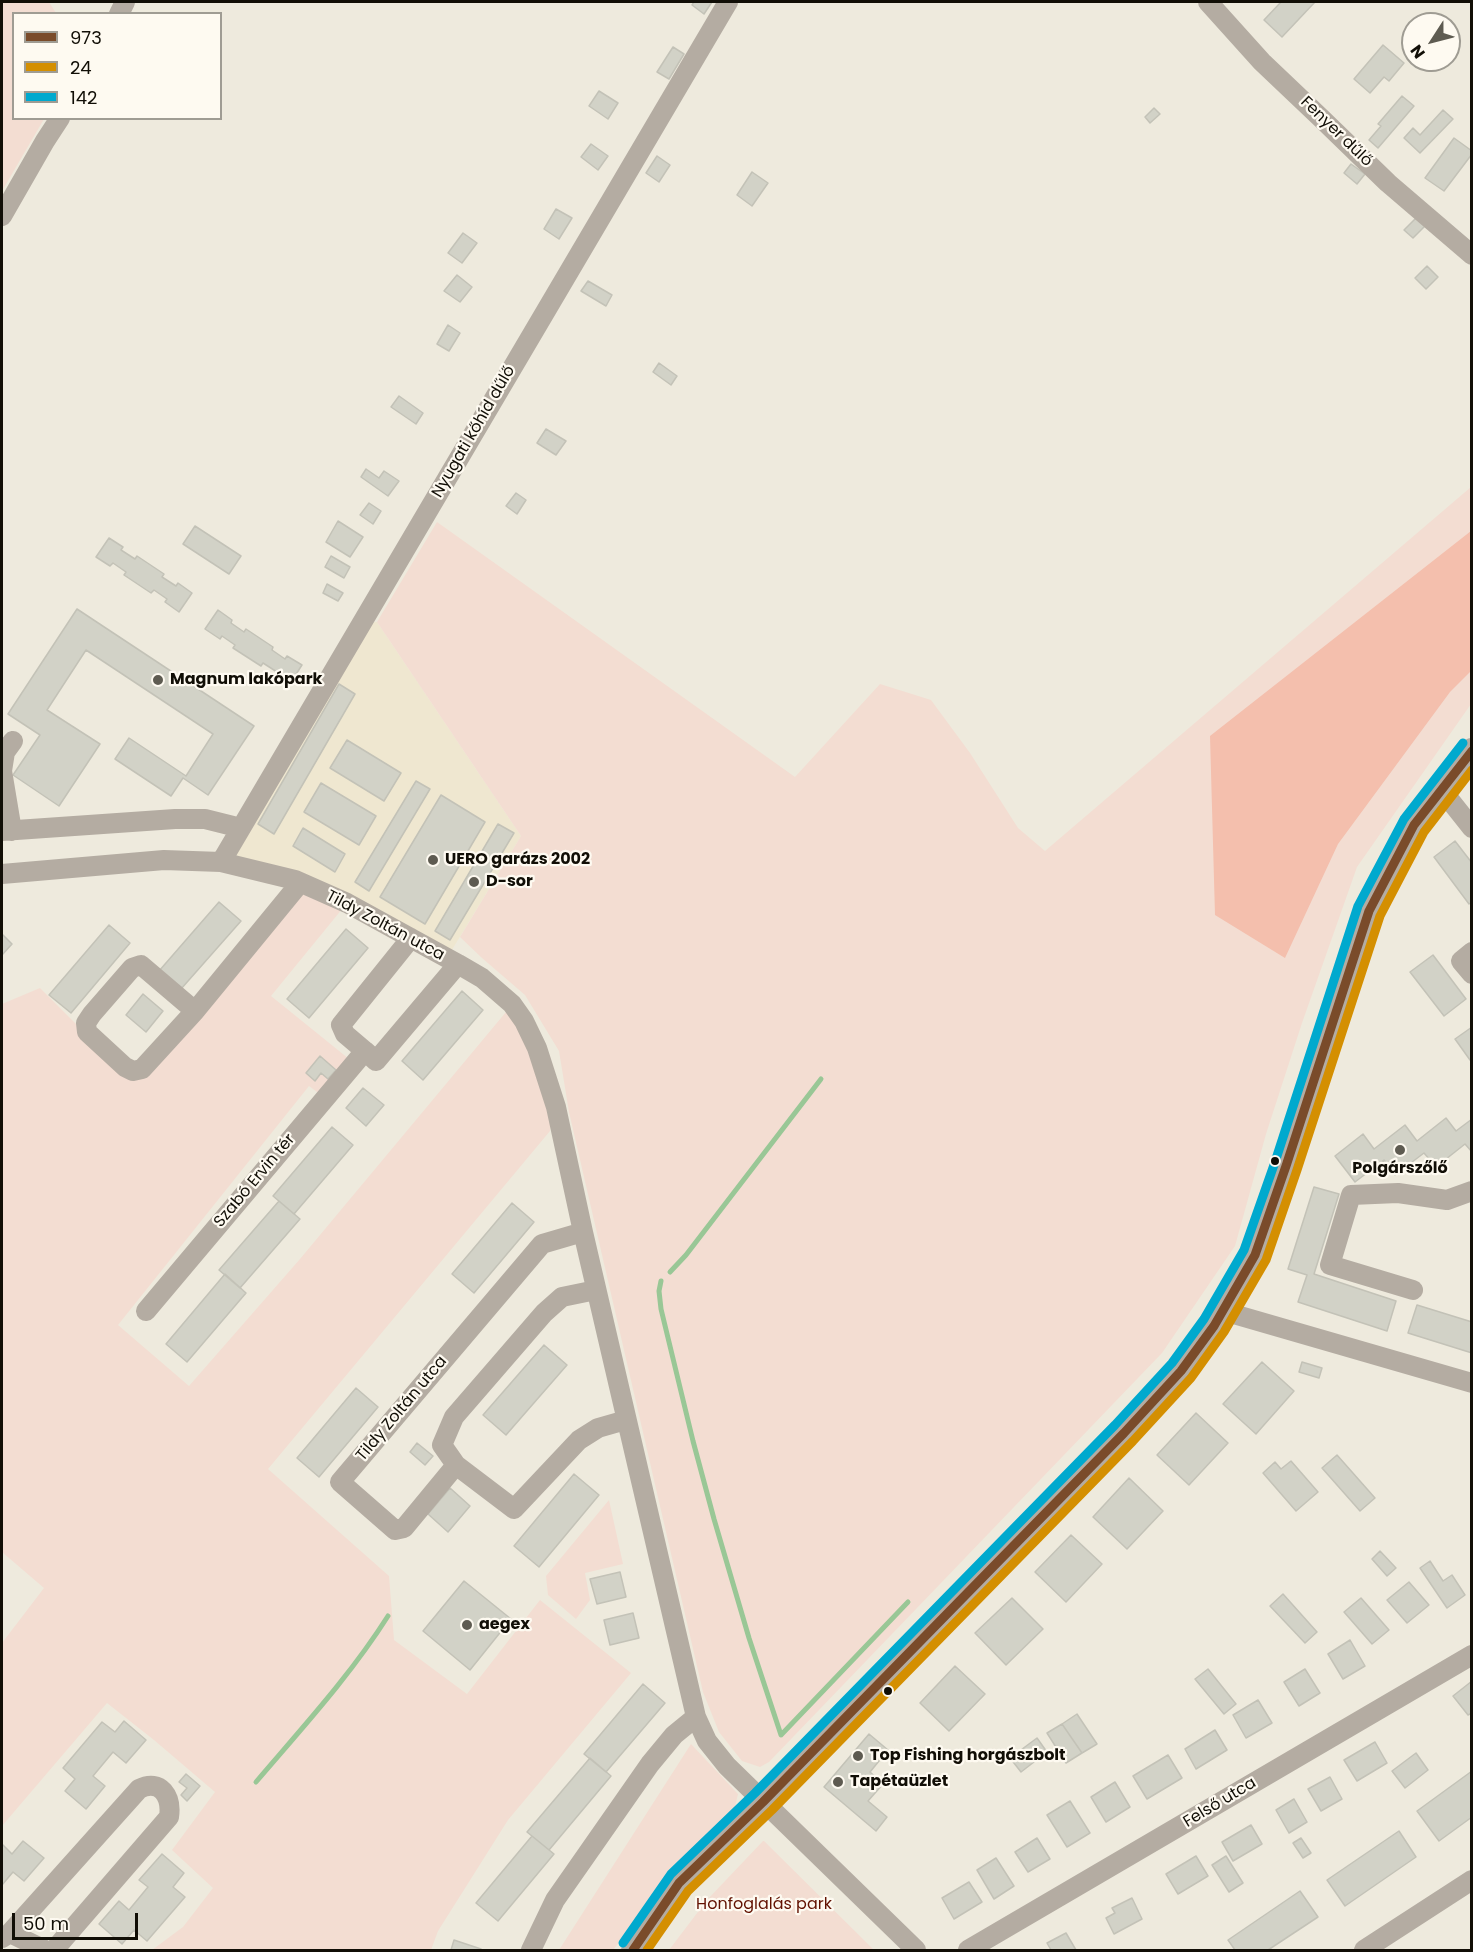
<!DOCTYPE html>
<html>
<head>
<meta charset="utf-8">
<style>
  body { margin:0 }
  #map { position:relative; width:1473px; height:1952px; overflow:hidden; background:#eeeadd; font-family:Poppins,sans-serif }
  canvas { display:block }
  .frame { position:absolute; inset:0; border:3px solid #110e06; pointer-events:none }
  .legend { position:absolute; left:12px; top:12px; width:210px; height:108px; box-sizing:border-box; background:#fefaf1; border:2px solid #9f9c93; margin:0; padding:8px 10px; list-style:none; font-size:18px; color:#110e06 }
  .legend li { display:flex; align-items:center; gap:12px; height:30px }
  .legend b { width:30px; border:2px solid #9f9c93 }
  .north { position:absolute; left:1401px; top:12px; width:60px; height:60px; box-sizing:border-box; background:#fefaf1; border:2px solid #9f9c93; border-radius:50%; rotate:234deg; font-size:16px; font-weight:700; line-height:24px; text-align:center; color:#110e06 }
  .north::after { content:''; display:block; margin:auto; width:21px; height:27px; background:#5e5b51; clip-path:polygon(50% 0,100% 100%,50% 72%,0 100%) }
  .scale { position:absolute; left:12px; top:1913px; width:126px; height:27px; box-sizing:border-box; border:3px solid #110e06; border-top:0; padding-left:8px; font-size:18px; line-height:21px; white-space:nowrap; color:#110e06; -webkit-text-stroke:4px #fefaf1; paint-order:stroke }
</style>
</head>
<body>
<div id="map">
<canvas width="1473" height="1952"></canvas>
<div class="frame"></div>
<ul class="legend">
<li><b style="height:8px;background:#7a4b2a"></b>973</li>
<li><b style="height:8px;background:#d48f01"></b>24</li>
<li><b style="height:8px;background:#00a9ce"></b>142</li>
</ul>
<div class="north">N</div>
<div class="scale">50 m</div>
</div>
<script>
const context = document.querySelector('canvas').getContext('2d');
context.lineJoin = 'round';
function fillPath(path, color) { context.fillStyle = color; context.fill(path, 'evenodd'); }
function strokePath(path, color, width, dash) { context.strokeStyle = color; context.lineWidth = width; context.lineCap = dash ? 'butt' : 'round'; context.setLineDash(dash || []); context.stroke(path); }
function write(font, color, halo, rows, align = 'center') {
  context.font = font + ' Poppins,sans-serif'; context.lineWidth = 4.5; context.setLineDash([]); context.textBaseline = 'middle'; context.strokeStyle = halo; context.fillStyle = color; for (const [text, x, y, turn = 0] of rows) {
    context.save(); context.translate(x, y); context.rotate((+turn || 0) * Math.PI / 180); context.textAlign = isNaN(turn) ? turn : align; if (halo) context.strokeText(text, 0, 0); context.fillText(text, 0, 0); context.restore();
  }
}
fillPath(new Path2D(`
  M377,622L521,836L447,958L347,903L221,862L362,623Z`), '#efe7d0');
fillPath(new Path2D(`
  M2,2H49L56,13L14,14V118L44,119L2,191Z
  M1471,487V704L1357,867L1302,1023L1266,1134L1235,1246L1162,1353L769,1762L760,1767L742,1761L719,1732L703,1692L569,1112L559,1051L525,995L482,958L460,937L521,836L377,622L437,522L795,777L880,684L931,700L970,753L1018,828L1045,851Z
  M300,883L347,903L271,996L354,1063L325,1098L309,1086L118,1325L189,1386L300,1259L511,1006L551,1108L550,1131L268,1469L389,1576L394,1640L467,1694L540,1600L631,1673L508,1820L438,1931L431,1950H152L183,1927L213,1888L172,1850L215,1792L154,1740L107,1703L2,1826V1643L44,1588L2,1552V1004L40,988L131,1079Z
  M609,1500L623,1564L585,1573L590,1600L576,1619L548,1595L546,1576Z
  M691,1744L738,1794L735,1807L677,1871L613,1950H559Z
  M763,1841H764L874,1950H669L707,1900Z`), '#f3ddd2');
fillPath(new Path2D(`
  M1471,531V671L1450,692L1338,844L1285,958L1215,915L1210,736Z`), '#f4bfad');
strokePath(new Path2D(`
  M670,1272L686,1255L821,1079
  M661,1281L659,1291L661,1309L693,1441L714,1519L749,1638L781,1735L908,1602
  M256,1782C302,1728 350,1676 388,1616`), '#99c796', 5);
const building = new Path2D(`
  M694,2H712L704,14L692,5Z
  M1281,2H1315L1282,37L1264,20Z
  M1383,45L1404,63L1389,81L1384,77L1370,93L1354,79Z
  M673,47L684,54L669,79L657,72Z
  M599,91L618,103L608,119L589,106Z
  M1402,96L1414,106L1378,148L1369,140L1381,126L1378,124Z
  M1154,108L1160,114L1150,123L1145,117Z
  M1443,110L1453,119L1420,153L1404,138L1413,128L1420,135Z
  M1454,138L1472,151V154L1444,191L1425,178Z
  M591,144L608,156L598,170L581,157Z
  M657,156L670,165L659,182L646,173Z
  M1351,164L1365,174L1357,184L1344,173Z
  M752,172L768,183L752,206L737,195Z
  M556,209L572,218L559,239L544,229Z
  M1416,218L1425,226L1413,238L1404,230Z
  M463,233L477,243L462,263L448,253Z
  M1427,266L1438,277L1426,289L1415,278Z
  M457,275L472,287L460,302L444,291Z
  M588,281L612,295L606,306L581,291Z
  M448,325L460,333L449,351L437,344Z
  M659,363L677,376L671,385L653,372Z
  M399,396L423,413L416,424L391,407Z
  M546,429L566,441L556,455L537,443Z
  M366,469L379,478L384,471L399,481L388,496L361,477Z
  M516,493L526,500L517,514L506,506Z
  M369,503L381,511L373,524L360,515Z
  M338,521L363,537L350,557L326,542Z
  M195,526L241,556L229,574L183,544Z
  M109,538L123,547L121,550L135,559L137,556L164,574L162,577L176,586L178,583L192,593L179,612L165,602L167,599L154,590L151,593L124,575L126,572L113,563L110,566L96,557Z
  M331,556L350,567L344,578L325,567Z
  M327,584L343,593L338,601L323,593Z
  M77,609L254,726L208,795L183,778L171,796L115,759L129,738L186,776L213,734L86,650L47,710L100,744L59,806L13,775L40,735L8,714Z
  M218,610L232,620L231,623L244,632L246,629L273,647L272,650L285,659L287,656L302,665L289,685L274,675L277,672L263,663L261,666L233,648L235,645L222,636L220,639L205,629Z
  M339,684L355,694L274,834L258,824Z
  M347,740L401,773L384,801L330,768Z
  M416,781L430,789L369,891L355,882Z
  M321,783L376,816L359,845L304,812Z
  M441,795L485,822L425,924L380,897Z
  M498,824L514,833L450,940L435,931Z
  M303,828L345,854L335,872L293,846Z
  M1455,841L1472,863V902L1469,904L1434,857Z
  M219,902L241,921L181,989L159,971Z
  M109,925L130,943L71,1013L49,995Z
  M346,929L368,948L309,1018L287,999Z
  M2,934L12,944L2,955Z
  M1433,955L1466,999L1444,1016L1410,972Z
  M462,991L483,1010L423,1080L402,1061Z
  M143,994L163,1011L146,1032L126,1015Z
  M1472,1027V1059L1470,1060L1455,1039Z
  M320,1056L336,1070L328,1079L321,1073L315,1081L306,1073Z
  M363,1088L384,1105L366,1126L346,1108Z
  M1446,1118L1456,1131L1472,1119V1152L1465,1144L1436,1167L1424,1153L1395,1175L1384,1160L1355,1182L1335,1156L1363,1134L1374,1149L1405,1125L1417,1141Z
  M332,1127L353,1145L294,1214L273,1196Z
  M1314,1187L1339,1194L1314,1274L1396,1301L1387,1331L1298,1302L1307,1275L1288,1269Z
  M279,1201L300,1219L240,1288L219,1270Z
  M512,1203L534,1222L474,1293L452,1274Z
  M225,1274L246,1293L187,1362L166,1344Z
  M1417,1305L1472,1322V1353L1408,1333Z
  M544,1345L567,1365L506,1435L483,1415Z
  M1262,1362L1294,1391L1256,1434L1223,1404Z
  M1302,1362L1322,1368L1319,1378L1299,1372Z
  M356,1388L378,1407L319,1477L297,1458Z
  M1196,1413L1228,1443L1189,1485L1157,1455Z
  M417,1443L433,1456L425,1465L410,1452Z
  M1337,1455L1375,1498L1360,1511L1322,1468Z
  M1291,1461L1318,1492L1296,1511L1263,1473L1275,1462L1281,1469Z
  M574,1474L599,1495L539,1567L514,1546Z
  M1129,1478L1163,1511L1127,1549L1093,1517Z
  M450,1488L470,1506L448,1532L428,1514Z
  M1071,1535L1102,1564L1066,1602L1035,1572Z
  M1380,1551L1396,1568L1387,1576L1372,1559Z
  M1430,1561L1443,1581L1452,1575L1465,1595L1447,1608L1420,1568Z
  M620,1572L626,1597L597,1604L590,1579Z
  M464,1581L511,1619L470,1670L423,1631Z
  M1409,1582L1429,1605L1407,1623L1387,1600Z
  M1283,1594L1317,1632L1305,1643L1270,1606Z
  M1012,1598L1043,1629L1006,1665L975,1633Z
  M1361,1598L1389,1630L1372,1644L1344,1612Z
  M633,1613L639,1638L610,1645L604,1620Z
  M1350,1640L1365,1666L1343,1679L1328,1654Z
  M955,1666L985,1694L949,1731L920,1703Z
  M1208,1669L1236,1704L1224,1714L1195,1679Z
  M1305,1669L1320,1693L1299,1706L1284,1682Z
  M1472,1681V1713L1468,1715L1453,1696Z
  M643,1684L665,1703L606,1772L584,1754Z
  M1258,1700L1272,1723L1246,1738L1233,1715Z
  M1077,1714L1097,1744L1082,1753L1062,1724Z
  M124,1721L146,1740L126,1763L113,1752L93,1776L105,1786L86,1809L65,1791L75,1779L63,1768L102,1722L115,1732Z
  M1062,1724L1082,1753L1066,1763L1047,1733Z
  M1215,1730L1227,1750L1196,1769L1185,1749Z
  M869,1734L888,1750L870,1772L883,1784L868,1801L887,1817L876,1831L824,1787Z
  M1037,1738L1047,1752L1021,1772L1010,1758Z
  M1375,1742L1387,1763L1357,1781L1344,1760Z
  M1416,1753L1428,1770L1405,1788L1392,1771Z
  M1168,1755L1182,1778L1147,1799L1133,1776Z
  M590,1758L611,1776L549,1850L527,1832Z
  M1472,1771V1817L1439,1841L1417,1811Z
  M186,1774L200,1786L187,1801L181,1795L187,1788L179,1782Z
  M1330,1777L1342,1799L1321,1811L1308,1789Z
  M1115,1782L1130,1807L1106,1822L1091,1797Z
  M1294,1799L1307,1822L1289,1833L1276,1810Z
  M1070,1801L1090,1833L1067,1847L1047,1815Z
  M1251,1825L1262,1844L1233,1861L1222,1842Z
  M1399,1831L1416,1857L1345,1906L1327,1880Z
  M532,1836L554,1854L498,1921L476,1903Z
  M1037,1838L1050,1859L1028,1872L1015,1852Z
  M1301,1838L1311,1853L1303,1858L1293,1843Z
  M23,1841L44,1858L24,1881L13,1872L2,1885V1844L12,1854Z
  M162,1854L184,1873L173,1887L185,1897L147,1941L134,1930L122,1944L99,1924L119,1901L129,1910L148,1887L139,1880Z
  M1196,1856L1208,1876L1178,1894L1166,1874Z
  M1226,1856L1243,1883L1229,1892L1212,1865Z
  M996,1858L1014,1886L994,1899L977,1870Z
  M969,1882L982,1902L954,1919L942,1898Z
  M1300,1891L1318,1917L1268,1950H1235L1228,1940Z
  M1132,1898L1142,1919L1114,1934L1106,1918L1115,1913L1112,1908Z
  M1066,1933L1076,1950H1051L1047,1943Z
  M454,1940L481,1949L480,1950H451Z`);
fillPath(building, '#d2d2c7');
strokePath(building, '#c3c2b7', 1.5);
strokePath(new Path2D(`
  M1208,2L1262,62L1322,119L1388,183L1472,255
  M119,14L125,2
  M2,216L45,141L60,118
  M1441,789L1472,828
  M2,831L175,819H205L241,828
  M12,831L2,771L5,752L13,741
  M221,862L728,2
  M2,874L164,860L221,862L295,880L347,903L458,964L482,978L512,1004L524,1021L537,1048L556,1107L583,1232L696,1717L707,1741L727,1766L916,1950
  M1472,952L1461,961L1472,974
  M195,1011L141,965L132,968L92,1014L86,1023L87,1032L125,1067L133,1071L142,1069L195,1011L300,883
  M365,1051L345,1034L341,1025L411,938
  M583,1232L542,1244L340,1482L395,1530L404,1528L456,1465L514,1509L579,1440L598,1428L626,1420
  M1413,1290L1330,1265L1351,1195L1398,1193L1447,1200L1472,1191
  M146,1311L365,1051L376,1061L458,964
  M1223,1311L1472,1383
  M456,1465L442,1445L454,1417L544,1313L562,1297L596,1290
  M10,1933L45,1950
  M2,1938L10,1933L139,1789C161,1778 172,1797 169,1817L54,1950
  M531,1950L555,1900L650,1764L674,1735L696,1717
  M968,1950L1472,1655
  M1364,1950L1472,1880`), '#b4aca2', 20);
strokePath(new Path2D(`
  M633,1950L679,1883L763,1802L1124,1433L1181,1371L1214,1326L1255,1255L1286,1166L1369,911L1414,825L1472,750`), '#b4aca2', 24);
strokePath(new Path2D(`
  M633,1950L679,1883L763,1802L1124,1433L1181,1371L1214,1326L1255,1255L1286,1166L1369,911L1414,825L1472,751`), '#7a4b2a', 9);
strokePath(new Path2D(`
  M647,1950L688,1891L772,1810L1133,1441L1191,1378L1224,1332L1266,1260L1297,1170L1380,916L1424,832L1472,770`), '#d48f01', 9);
strokePath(new Path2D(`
  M623,1943L671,1874L755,1793L1115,1425L1172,1363L1204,1319L1244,1250L1275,1162L1358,906L1404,819L1463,743`), '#00a9ce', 9);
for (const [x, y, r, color] of [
  [158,680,6,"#5e5b51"],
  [433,860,6,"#5e5b51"],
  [474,882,6,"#5e5b51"],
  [1400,1150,6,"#5e5b51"],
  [1275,1161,5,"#110e06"],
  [467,1625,6,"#5e5b51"],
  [888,1691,5,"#110e06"],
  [858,1756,6,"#5e5b51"],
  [838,1782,6,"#5e5b51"]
]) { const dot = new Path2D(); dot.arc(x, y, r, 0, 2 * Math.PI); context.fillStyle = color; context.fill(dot); strokePath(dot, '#fefaf1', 2); }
write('16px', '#110e06', '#fefaf1', [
  ["Fenyer dűlő",1336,132,44],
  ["Nyugati kőhíd dűlő",474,432,-60],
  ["Tildy Zoltán utca",385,926,28],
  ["Szabó Ervin tér",255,1181,-50],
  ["Tildy Zoltán utca",402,1409,-50],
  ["Felső utca",1220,1803,-31]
]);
write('bold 16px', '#110e06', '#fefaf1', [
  ["Magnum lakópark",170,680],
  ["UERO garázs 2002",445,860],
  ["D-sor",486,882],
  ["Polgárszőlő",1400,1169,"center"],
  ["aegex",479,1625],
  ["Top Fishing horgászbolt",870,1756],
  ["Tapétaüzlet",850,1782]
], 'left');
write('16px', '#621100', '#fefaf1', [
  ["Honfoglalás park",764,1905]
]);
</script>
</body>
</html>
